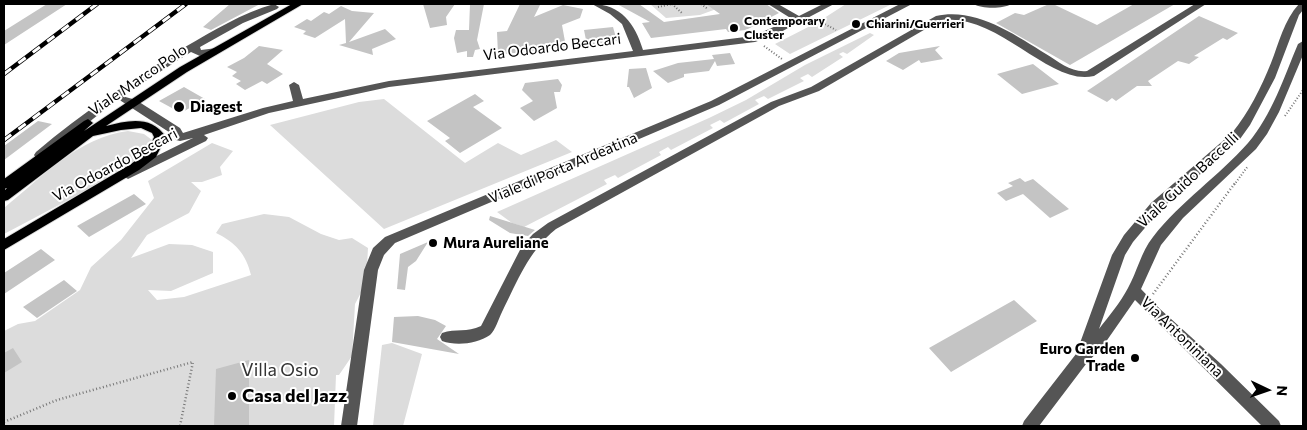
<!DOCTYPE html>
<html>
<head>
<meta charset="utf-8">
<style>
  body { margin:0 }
  #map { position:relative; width:1307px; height:430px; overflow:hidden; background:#fff; font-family:Commissioner,sans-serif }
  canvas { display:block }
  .frame { position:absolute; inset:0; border:5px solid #000; pointer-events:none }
  .north { position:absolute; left:1242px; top:365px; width:50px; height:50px; -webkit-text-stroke:4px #fff; paint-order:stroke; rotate:93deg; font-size:14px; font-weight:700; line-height:20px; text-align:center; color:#000 }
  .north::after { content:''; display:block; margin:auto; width:18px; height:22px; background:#000; clip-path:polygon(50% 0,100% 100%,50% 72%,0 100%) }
</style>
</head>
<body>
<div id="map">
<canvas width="1307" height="430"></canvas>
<div class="frame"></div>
<div class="north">N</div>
</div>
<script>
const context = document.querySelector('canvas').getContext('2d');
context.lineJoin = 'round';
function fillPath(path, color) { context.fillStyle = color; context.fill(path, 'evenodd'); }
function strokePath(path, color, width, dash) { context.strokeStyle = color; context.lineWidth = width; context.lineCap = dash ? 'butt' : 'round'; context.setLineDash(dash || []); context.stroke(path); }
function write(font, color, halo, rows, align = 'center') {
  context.font = font + ' Commissioner,sans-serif'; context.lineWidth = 4; context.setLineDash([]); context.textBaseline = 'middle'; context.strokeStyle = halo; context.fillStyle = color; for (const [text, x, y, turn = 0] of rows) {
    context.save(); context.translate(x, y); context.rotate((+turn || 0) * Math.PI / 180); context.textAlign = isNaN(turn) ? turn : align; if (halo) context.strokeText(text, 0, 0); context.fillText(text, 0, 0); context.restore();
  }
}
fillPath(new Path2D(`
  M650,4H713L719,8L700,15L666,18Z
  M846,4H892L790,54L775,44L818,22Z
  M870,33L874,35L847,54L843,52L839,54L843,57L812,77L808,74L800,78L804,81L768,99L764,96L755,100L759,104L724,123L720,120L710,125L713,128L671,150L668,147L659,152L661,155L618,178L615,175L604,180L607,184L524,227L512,223L497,212L709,118L746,100L805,65Z
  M384,99L465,163L498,143L521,155L556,140L572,152L384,229L270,125L359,102Z
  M128,131L144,134L152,140L151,149L145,157L110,178L4,234V208C42,177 79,137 128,131Z
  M212,143L233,151L220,167L222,175L202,182H191L201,191L189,213L147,235L131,258L169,244L192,245L213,252V273L171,291L148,290L157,300L184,297L251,275C246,254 235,242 216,233L222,224L264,214L289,217L321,234L339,240L352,238L368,248L366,283L355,304L352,356L339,375H336L334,426H4V331L18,324L35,321L80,290L91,267L121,240L154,198L148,181Z
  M392,343L422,354L403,426H373L382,345Z`), '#dcdcdc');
fillPath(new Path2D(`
  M47,4H67L4,45V31Z
  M230,4H260L211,30L203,27Z
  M423,4H455L446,17L447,25L430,28Z
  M470,4H484L477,40L480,49L475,50L473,57H467V51L457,53L454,38L456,30H469Z
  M520,4L540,5L534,17L563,5L583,9L580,18L562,25L566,47L498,55L497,32L507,31Z
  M617,4H639L664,22L720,14L706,4H766L779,13L746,30L728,32L726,29L651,38L642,23L650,22Z
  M1049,4H1053L1097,25L1134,4H1175L1070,65L996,23L1015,13L1024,15Z
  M341,6L352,11L374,13L349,42L385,29L396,39L372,49L373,55L339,45L346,43L345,19L315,38L303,34L306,31L294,27L307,19L311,21L324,12L329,14Z
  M1199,16L1238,33L1227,40L1223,38L1194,56L1199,57L1189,64L1178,61L1148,81L1152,86H1137L1116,101L1112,98L1107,102L1087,91Z
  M613,27L617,41L587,45L584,30Z
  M259,46L283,50L267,64L283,74L267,84L262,81L245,90L236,84L241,81L232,76L237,72L227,67L244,58Z
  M940,46L935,50L943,59L921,63L919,60L903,70L886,61L899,53Z
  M730,53L735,64L717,66L715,61L709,71L684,74V77L668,83L653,71L678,63L714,59L712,55Z
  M1033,64L1059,84L1022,94L997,74Z
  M646,68L652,88L634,98L629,87H627L629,69Z
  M558,79L562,85L560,92H554L557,108L534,121L520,108L533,101L522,90L525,83Z
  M184,87L205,99L181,113L159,101Z
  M475,94L484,101L473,107L502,128L460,153L445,141L450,138L427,121Z
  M38,121L52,124L4,160V146Z
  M1020,178L1025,182L1033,179L1069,209L1050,218L1023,194L1006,201L997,193L1013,186L1008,183Z
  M134,194L146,204L89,237L77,226Z
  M490,216L535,230L528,236L510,233L489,220Z
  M428,242L416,261L408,267L405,290L397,289L400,254Z
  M41,249L55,260L4,294V273Z
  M64,280L77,291L37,318L23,307Z
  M1014,300L1037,321L951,372L929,348Z
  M418,316L435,320L446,326L437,339L459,354L392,342L394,317Z
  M13,348L22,362L4,373V353Z
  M249,360V426H214L216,369Z`), '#c4c4c4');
const major = new Path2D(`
  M292,4H303L187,72L106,126C128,120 152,115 166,137L156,157L139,170L4,250V239L131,164L147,152L154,137L152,133L141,128L121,130L93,136L8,200L4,201V191L7,188L4,189V179L84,121L88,119L93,123L84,131L180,67Z`);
strokePath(major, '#dbdbdb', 2);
strokePath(new Path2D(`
  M672,4L683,14
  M701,4L708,9
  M658,7L672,4
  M817,20L836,30
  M764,46L782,59
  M1285,116L1303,90
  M1234,185L1248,166`), '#777', 2, [1, 2]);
strokePath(new Path2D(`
  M1153,294L1235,183
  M4,422L57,400L193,362L180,426`), '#777', 2.5, [1, 2.5]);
fillPath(new Path2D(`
  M274,4L279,7L277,9L243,23L200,47L201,50L217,48V52L200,56L191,52L122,96L136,100L180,128L183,133L263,108L293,101L289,85L294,82L299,85L303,99L389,81L633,51L622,24L610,14L592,4C621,4 635,24 643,50L753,36L792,19L768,4H778L799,16L823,4H834L775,35L755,42L389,87L269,113L204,135L208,138L206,141L128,179L122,175L124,172L193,138L180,141L176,140L172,134L118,99L44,158H36L34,155L36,152C83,112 133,79 185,47C213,31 242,13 274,4Z
  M900,4H912L719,105L395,243L384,255L378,270L357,426H341L364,270L373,248L385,237L711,101Z
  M974,4H1011C1004,9 981,9 974,4Z
  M1195,4H1206L1094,76C1050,87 999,13 941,20L819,91L779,106L556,229C528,252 518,280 502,312C499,318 495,331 490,335C477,344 456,346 442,341L440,337L442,333C456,328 467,333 481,326L522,246L533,234L548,223L771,102L811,87L936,16C975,7 1014,34 1046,54C1059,62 1072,73 1087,71Z
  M1299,4H1303V10L1299,15L1275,78L1250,125L1240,139L1160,210L1133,242L1125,255L1099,329C1109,316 1120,303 1128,288C1137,272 1141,252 1153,237C1181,201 1219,176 1248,143C1272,115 1284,77 1298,44L1303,41V55L1279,112L1267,134L1256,149L1183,218L1161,245L1141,289L1160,309L1221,364L1279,421L1281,426H1262L1135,300L1103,346L1086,364L1039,426H1022L1024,421L1076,354L1112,255L1124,235L1151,203L1232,133C1249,112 1261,88 1271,63C1279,43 1284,20 1299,4Z`), '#555');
fillPath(major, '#000');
const rail = new Path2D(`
  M4,74L97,4
  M4,140L186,4`);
strokePath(rail, '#000', 4.5);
strokePath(rail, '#fff', 3, [9]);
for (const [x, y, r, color] of [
  [856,24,5,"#000"],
  [734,28,5,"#000"],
  [179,107,6,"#000"],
  [433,243,5,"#000"],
  [1135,358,5,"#000"],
  [232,396,5,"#000"]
]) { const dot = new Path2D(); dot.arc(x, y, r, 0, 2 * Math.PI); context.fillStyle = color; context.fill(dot); strokePath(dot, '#fff', 2); }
write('bold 12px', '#000', '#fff', [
  ["Contemporary",744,21],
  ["Cluster",744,35],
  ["Chiarini/Guerrieri",866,24]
], 'left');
write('15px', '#000', '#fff', [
  ["Via Odoardo Beccari",552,47,-7],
  ["Viale Marco Polo",138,80,-34],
  ["Via Odoardo Beccari",115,165,-28],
  ["Viale di Porta Ardeatina",563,168,-23],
  ["Viale Guido Baccelli",1188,180,-43],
  ["Via Antoniniana",1182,337,44]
]);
write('bold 15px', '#000', '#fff', [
  ["Diagest",190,107],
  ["Mura Aureliane",443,243],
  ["Euro Garden",1125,349,"right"],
  ["Trade",1125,366,"right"]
], 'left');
write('18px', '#333', '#fff', [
  ["Villa Osio",280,370]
]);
write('bold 18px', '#000', '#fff', [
  ["Casa del Jazz",242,396]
], 'left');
</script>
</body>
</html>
